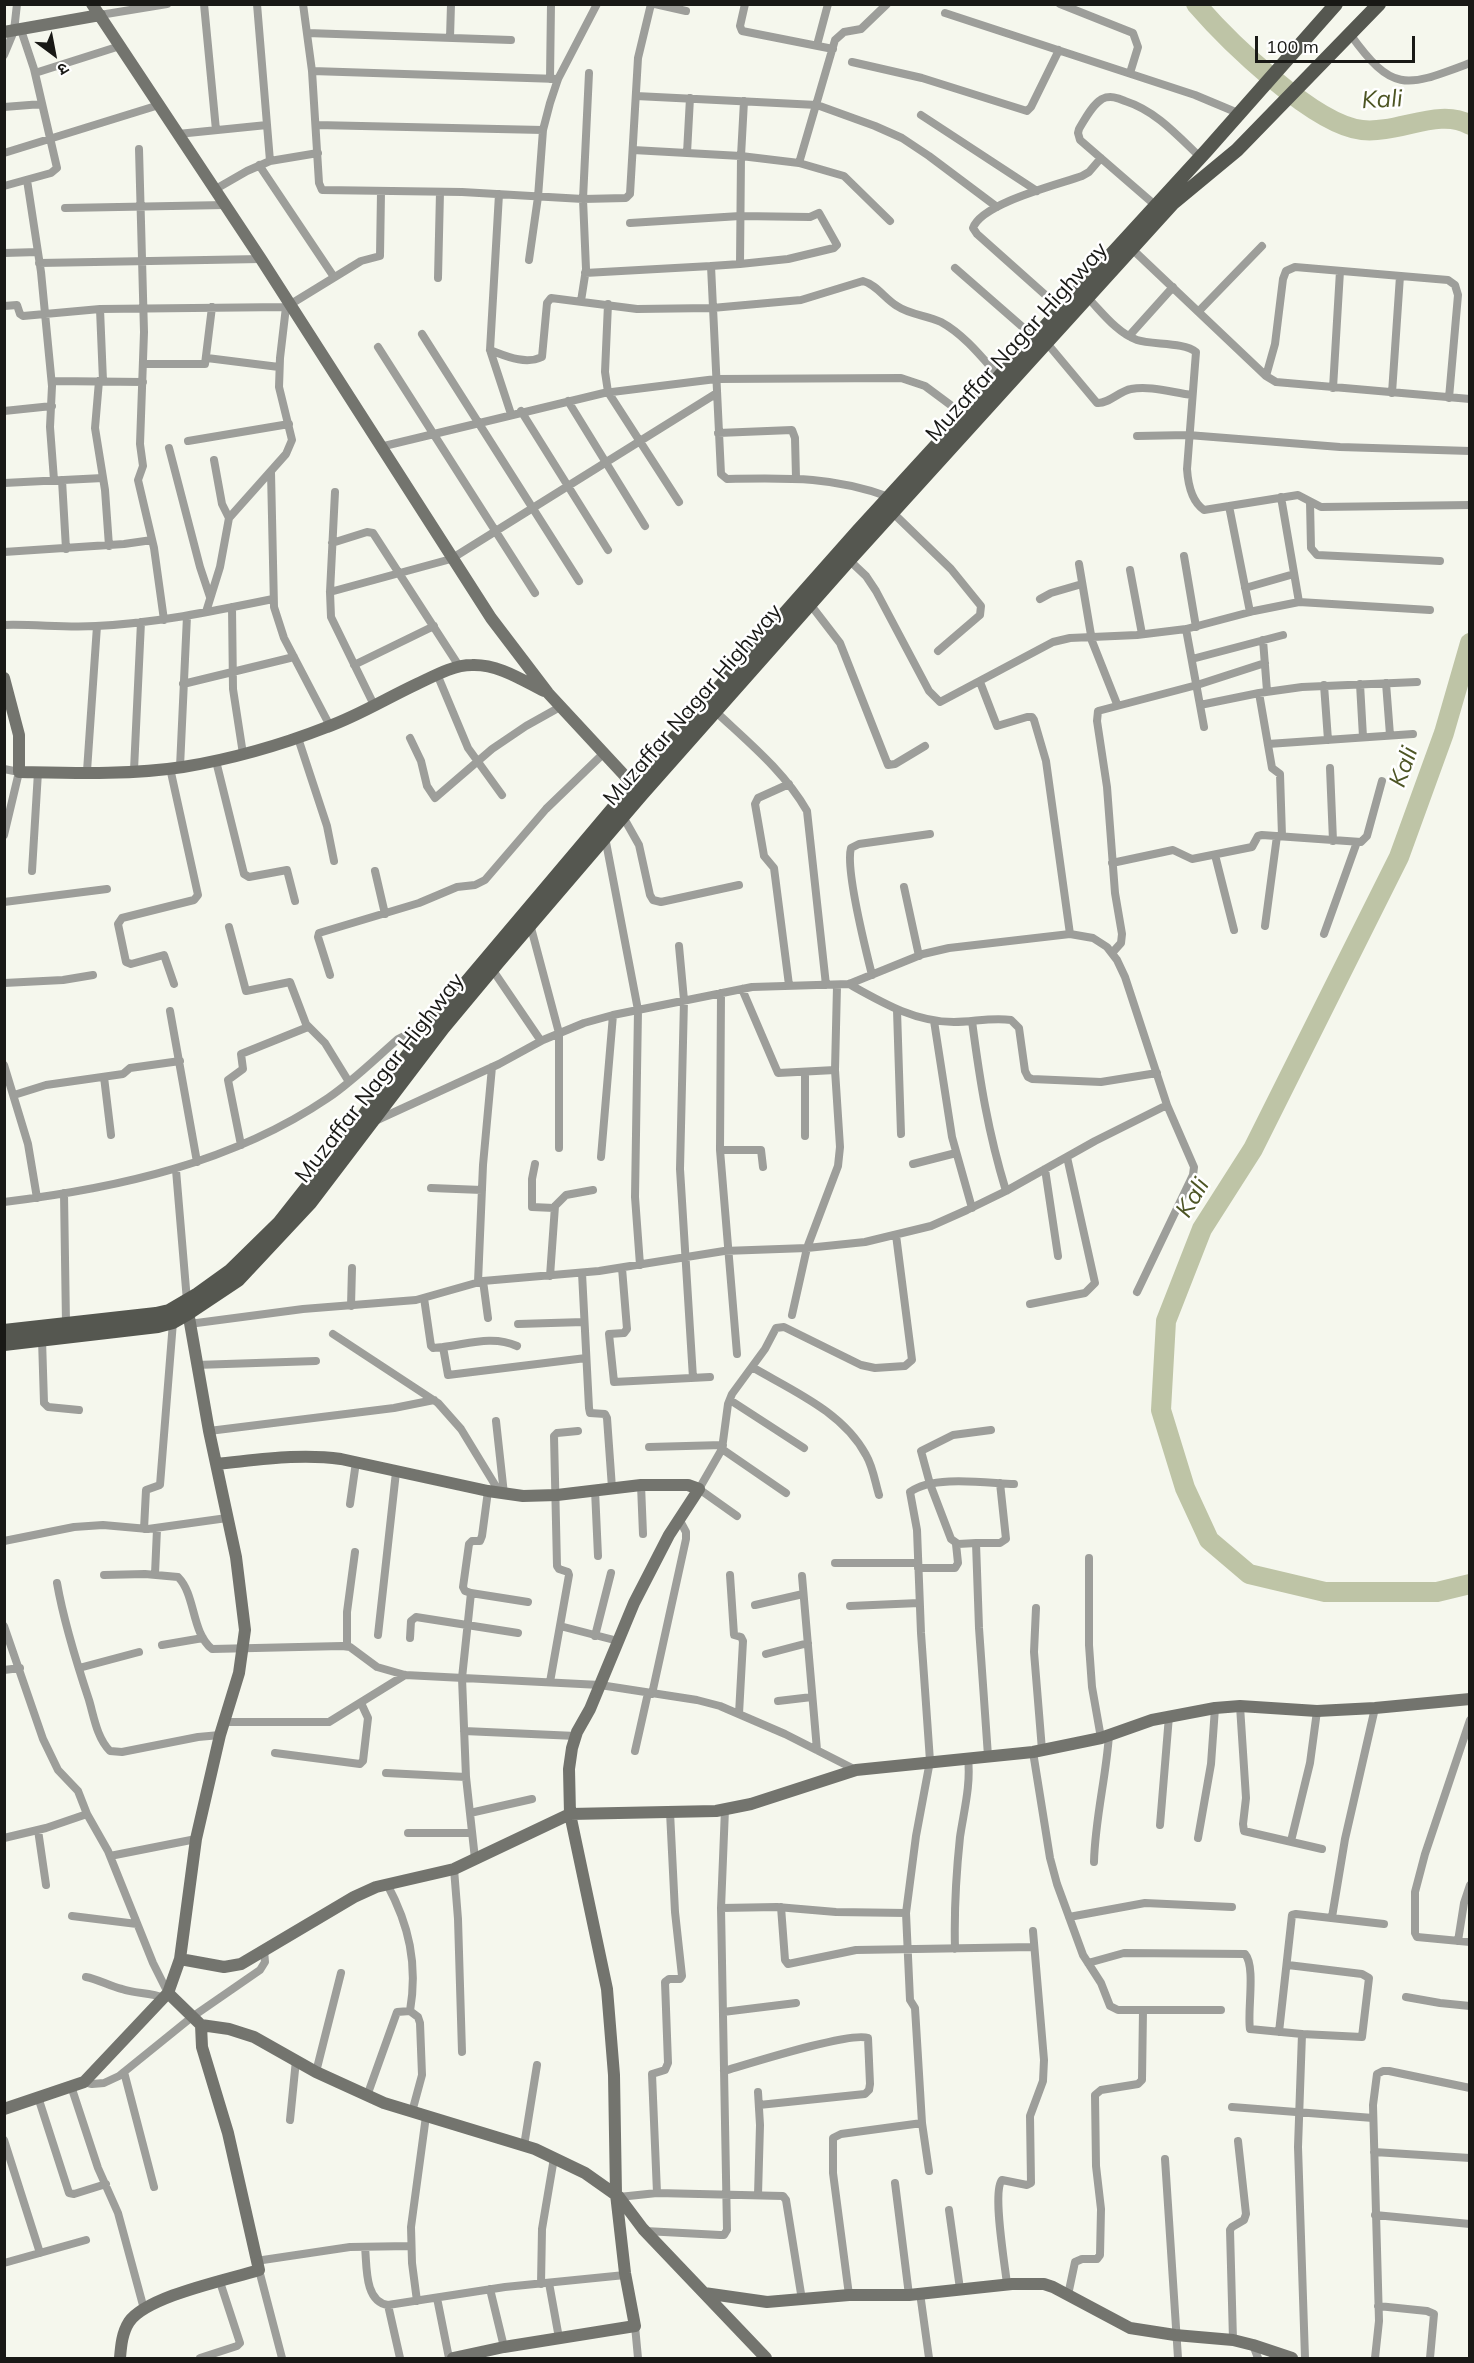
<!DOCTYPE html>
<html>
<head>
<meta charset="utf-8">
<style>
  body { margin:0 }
  #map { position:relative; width:1474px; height:2363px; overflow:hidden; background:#f5f7ed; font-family:Mulish,"Noto Sans Devanagari",sans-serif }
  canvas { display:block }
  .frame { position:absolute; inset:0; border:6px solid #191916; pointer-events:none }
  .north { position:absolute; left:24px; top:24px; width:60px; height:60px; -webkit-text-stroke:4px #fff; paint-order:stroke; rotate:148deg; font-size:16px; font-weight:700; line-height:24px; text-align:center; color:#191916 }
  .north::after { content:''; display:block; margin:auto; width:21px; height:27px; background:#191916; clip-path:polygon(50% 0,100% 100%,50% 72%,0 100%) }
  .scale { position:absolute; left:1255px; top:36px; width:160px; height:27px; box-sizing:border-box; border:3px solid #191916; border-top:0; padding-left:8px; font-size:18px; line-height:21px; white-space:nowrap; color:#191916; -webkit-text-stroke:4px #fff; paint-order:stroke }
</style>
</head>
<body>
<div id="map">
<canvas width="1474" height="2363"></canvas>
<div class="frame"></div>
<div class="north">उ</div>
<div class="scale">100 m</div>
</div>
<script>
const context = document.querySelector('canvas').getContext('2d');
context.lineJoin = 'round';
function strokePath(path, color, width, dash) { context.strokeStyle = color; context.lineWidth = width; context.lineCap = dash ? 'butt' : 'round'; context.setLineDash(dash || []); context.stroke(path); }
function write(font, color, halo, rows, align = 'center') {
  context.font = font + ' Mulish,sans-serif'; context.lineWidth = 5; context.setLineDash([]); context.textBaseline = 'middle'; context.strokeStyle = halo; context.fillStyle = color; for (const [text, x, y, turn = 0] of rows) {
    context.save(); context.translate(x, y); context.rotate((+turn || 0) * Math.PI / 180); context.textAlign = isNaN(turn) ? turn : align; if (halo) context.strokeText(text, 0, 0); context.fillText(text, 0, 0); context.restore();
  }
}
strokePath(new Path2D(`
  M1196,4C1228,41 1314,125 1362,130C1398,134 1440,107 1470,125
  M1470,643L1444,733L1399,857L1253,1149L1202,1229L1166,1321L1161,1410L1185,1488L1209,1540L1249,1574L1325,1592H1437L1470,1584`), '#bec4a6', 20);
strokePath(new Path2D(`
  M204,4L216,130
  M257,4L270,161
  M303,4L312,71L319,183L322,190L462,192L583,199L626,198L630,194L638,58L651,4
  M655,4L686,11
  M745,4L740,26L742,31L833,49
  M887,4L861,29L844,32L835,40L799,163L741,156L740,264L711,266L721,474L727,479C786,478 832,476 889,497
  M1060,4L1133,33L1138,47L1130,73
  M945,13L1195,95L1238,113
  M100,15L167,4
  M307,33L511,40
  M1350,34C1393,94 1406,87 1470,63
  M450,38L451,4
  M817,45L828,4
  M4,55L14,31L17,4
  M852,62L922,78L1027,111L1031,107L1059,50
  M312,71L558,79
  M35,73L120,46
  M550,79L551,4
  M636,96L817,105L875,126L902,138L929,156L997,207
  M4,107L42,104
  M921,115L1037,191
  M316,125L543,130
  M178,134L267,125
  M139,149L144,332L140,444L143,466L138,480L154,548L164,620
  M633,150L741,156L744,101
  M4,153L159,105
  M687,153L690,98
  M799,163L844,176L890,221
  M259,165L334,277
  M27,180L41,272L52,386L50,427L54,480
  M4,186L51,173L57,168L34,69L21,30
  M214,190L247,171L270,161L318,153
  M499,194L490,350L511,414
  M1155,205L1080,140L1078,133L1079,129C1085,119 1092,105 1102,99C1110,95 1118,98 1125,101C1156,111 1177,135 1200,157
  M65,208L225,205
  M630,223L740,216L810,217L819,213L837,245L834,248L788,259L740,264
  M1131,248L1266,376L1276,382L1470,399
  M4,253L38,252
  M529,260L538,197L543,130L550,103L558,79L597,4
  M39,263L261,259
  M955,268L1034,337
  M585,273L711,266
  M438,278L440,192
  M1087,297C1101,311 1117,333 1137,340C1152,345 1184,342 1196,352L1187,469C1188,484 1191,501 1204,510L1298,495L1321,507L1470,505
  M581,301L586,269L583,199L589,73
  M608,304L605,372L608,392L679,502
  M4,306L17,305L20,314L23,316L100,309L286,307
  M1060,308L977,234L973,228C982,203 1057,185 1082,176L1089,172L1101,158
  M100,309L103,381
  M1199,311L1262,246
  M422,334L579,581
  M1129,336L1173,287
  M1046,342L1097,403C1109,404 1119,391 1131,389C1150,385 1174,393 1192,395
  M378,347L535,593
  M490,350C506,356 525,365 542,357L547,303L551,298L637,309L712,308L801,300L863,281C877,285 885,299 897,306C910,315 927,315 941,322C965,335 984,360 1002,380
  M207,358L279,367
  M143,364H205L212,307
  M1266,376L1275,344L1283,279L1286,271L1295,267L1448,280L1455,285L1458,295L1449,398
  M52,381L143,382
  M99,381L95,428L105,490L109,546
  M1333,388L1340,271
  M1392,393L1400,276
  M568,401L645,526
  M4,411L52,406
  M521,411L608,550
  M718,433L792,430L795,438L796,478
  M1137,436L1188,435L1340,447L1470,451
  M188,441L289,424
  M380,447L604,393L716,379L901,378L925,386L964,415
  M169,448L200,567L210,597
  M214,460L222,504L229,518
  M271,472L274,607L284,638L330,726
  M62,480L66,549
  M4,483L103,478
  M335,492L330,592L331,617L374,705
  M1281,497L1299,602
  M1310,502L1311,548L1317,555L1440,561
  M1229,506L1250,612
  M892,512L951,569L981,606L980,615L938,651
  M332,543L367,532L373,533L459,666
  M4,552L124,544L152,540
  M1184,556L1196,627
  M849,560L866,576L876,591L929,691L940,702L1053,642L1070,638L1137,635L1186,629L1254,611L1299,602L1430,610
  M1079,564L1092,641L1117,704
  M1130,570L1142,634
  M1245,588L1294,574
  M330,592L451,559L717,393
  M1040,599L1051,593L1082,584
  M810,604L840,643L888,765L895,764L925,746
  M232,607L233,689L243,754
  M206,612L220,567L229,518L286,454L292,440L279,387L280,358L286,307L361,261L380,256L381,192
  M4,625C35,624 66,628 96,626C156,623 214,611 273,599
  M1186,629L1204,727
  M1263,640L1267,691
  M1192,659L1283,635
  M354,665L434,626
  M437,674L468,748L502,795
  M980,682L997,726L1027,717H1032L1034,720L1046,761L1070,934
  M1386,683L1390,735
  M183,684L294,657
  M1360,684L1363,737
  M1324,685L1328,740
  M1259,693L1272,768L1280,774L1282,836
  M1200,705L1259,693L1302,687L1417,682
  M715,711C748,742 784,771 807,811L826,985
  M298,738L327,826L334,861
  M410,738L421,761L427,786L435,798L492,749L526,726L560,707
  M1268,744L1413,734
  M216,761L244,874L249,877L287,870L295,901
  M180,767L187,616
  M170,768L198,895L194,900L122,918L118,924L126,962L131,964L164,955L174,984
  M1330,768L1333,841
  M4,769L19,772L4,835
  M134,770L141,622
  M87,771L97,626
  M789,784L758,798L755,804L764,856L774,868L789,985
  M621,813L639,845L650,895L653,900L661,902L739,885
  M605,837L638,1010L635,1197L640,1265
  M1215,855L1234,930
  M1112,863L1173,850L1192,859L1252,847L1258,836L1262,835L1361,842L1367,836L1382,781
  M32,871L38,772
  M375,871L385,914
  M904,887L919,956
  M4,902L107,889
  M530,924L559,1033V1148
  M1265,926L1277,836
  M229,927L246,991L290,982L306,1024L325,1043L349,1082
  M1324,934L1357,842
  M679,946L684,1000L680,1169L693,1378
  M1112,953L1121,943L1122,934L1115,893L1107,787L1097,721L1098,711L1197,685L1265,663
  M492,969L541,1041
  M330,975L318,937L319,933L419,903L457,887L475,885L485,880L546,809L604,753
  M872,975C866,951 845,869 851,848L859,844L930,834
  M4,983L63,980L93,975
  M849,984C883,1003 915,1022 954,1022C973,1022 992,1017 1011,1020L1019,1028L1025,1071L1028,1077L1032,1079L1101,1082L1157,1073
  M742,989L778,1073L835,1070
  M721,993L720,1150L737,1354
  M897,1010L901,1134
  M170,1011L197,1162
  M934,1021L952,1137L972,1208
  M972,1021C980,1082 988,1132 1006,1191
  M4,1065L28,1144L37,1198
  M805,1073V1136
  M104,1077L111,1135
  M14,1095L46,1085L123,1074L130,1068L180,1061
  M241,1145L228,1080L243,1069L241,1054L308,1027
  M720,1150H761L763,1167
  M601,1157L613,1015
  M535,1164L532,1179V1207L554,1208
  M913,1164L956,1153
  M1045,1169L1058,1256
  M176,1170L187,1301
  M431,1188L482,1190
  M64,1193L66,1324
  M4,1202C118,1188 232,1163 328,1098C353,1081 375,1059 398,1039L408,1034L428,1029
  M622,1268L627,1329L624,1333L609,1334L614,1382L710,1377
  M582,1273L589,1408L590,1413L605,1414L607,1418L612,1488
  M550,1276L555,1206L566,1195L593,1190
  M483,1281L488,1318
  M478,1282L483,1165L492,1067
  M1137,1292L1193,1175L1194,1167L1167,1105
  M424,1298L431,1346L433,1348L443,1347L448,1375L586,1358
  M1030,1304L1085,1293L1095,1283L1067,1157
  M351,1306L352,1268
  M792,1315L807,1248L838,1166L840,1147L835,1070L837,986
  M189,1324L303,1309L416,1300L483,1281L599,1271L724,1251L807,1248L865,1242L931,1226L967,1210L1006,1191L1095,1141L1167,1105L1125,977L1117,960L1107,947L1093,938L1070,934L949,948L923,954L849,984L752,987L613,1015L584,1023L543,1040L499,1064L375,1121
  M518,1324L584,1322
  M333,1334L438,1403L461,1429L500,1493
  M42,1339L44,1403L48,1407L79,1410
  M443,1347C468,1344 493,1335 517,1346
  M196,1365L316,1361
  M752,1367C793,1391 843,1412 866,1455C873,1467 875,1482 879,1495
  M730,1400L804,1448
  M496,1421L504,1494
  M209,1431L394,1408L434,1400
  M649,1447L723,1445
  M722,1449L786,1493
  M641,1485L643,1534
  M595,1490L598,1556
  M350,1504L356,1462
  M737,1516L699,1489L722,1449L728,1404L732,1394L765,1349L776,1328L784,1327L861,1365L875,1368L905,1366L912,1360L896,1235
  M144,1529L146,1490L160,1485L173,1322
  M4,1541L74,1527L103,1525L148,1529L227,1518
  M976,1543H1000L1006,1539L1000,1483
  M1089,1558V1645L1092,1687L1101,1738
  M835,1563H918
  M918,1568H955L958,1563L956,1544
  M155,1574L157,1529
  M104,1575L145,1574L178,1577C196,1595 191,1632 212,1649L342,1646L350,1647L377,1667L405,1675L600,1685L697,1700L720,1706L785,1734L856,1770
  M730,1575L734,1635L741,1637L743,1641L739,1714
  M802,1576L817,1750
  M57,1583C64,1623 76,1661 89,1700C94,1717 97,1738 110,1751L122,1752L198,1737L220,1735
  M471,1593L528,1602
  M755,1605L803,1594
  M850,1606L919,1603
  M1036,1608L1034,1652L1042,1750
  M4,1626L43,1739L58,1770L78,1791L87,1814L108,1851L153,1963L168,1993
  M560,1626L618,1641
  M378,1635L396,1472
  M595,1636L611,1573
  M410,1638L411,1621L416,1617L518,1633
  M162,1645L203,1638
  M347,1646V1612L355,1552
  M766,1654L808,1643
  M79,1668L139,1652
  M4,1670L20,1668
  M550,1682L569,1575L568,1572L559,1569L557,1566L554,1436L557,1433L578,1431
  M652,1694L686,1539V1532L679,1519
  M778,1701L812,1697
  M1240,1706L1246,1798L1243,1824L1244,1831L1322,1849
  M1470,1720L1425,1854L1415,1892V1933L1417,1937L1470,1942
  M224,1722H329L405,1675
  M464,1731L576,1736
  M635,1751L648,1693
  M1033,1752L1050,1858L1057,1884L1083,1955L1101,1983L1110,2006L1118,2010H1221
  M275,1753L360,1764L363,1761L368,1718L361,1703
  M988,1756L979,1628L976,1543L958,1544L951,1539L930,1484L921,1451L953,1435L991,1430
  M386,1773L466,1777
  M470,1813L532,1799
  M1160,1825L1169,1716
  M38,1830L46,1885
  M408,1833H472
  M4,1838L46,1828L87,1814
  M1198,1838L1211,1764L1215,1708
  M1291,1841L1310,1763L1317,1711
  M110,1856L196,1839
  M475,1859L466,1777L462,1678L471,1593L465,1591L463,1587L469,1544L472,1541H480L482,1536L488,1491
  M1094,1862C1095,1819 1106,1778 1109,1735
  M454,1869L458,1919L462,2052
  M387,1884C409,1925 418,1964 410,2011L418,2017L420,2023L422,2075L412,2112
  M781,1907L785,1960L788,1964L856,1950L1034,1947
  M721,1908L777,1907L836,1912L906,1913
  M72,1916L137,1924
  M1069,1917L1145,1903L1232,1907
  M1332,1917L1345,1839L1375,1708
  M1458,1941L1464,1903L1470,1885
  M955,1949C954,1911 956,1875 960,1837C964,1810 971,1785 968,1758
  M1088,1963L1124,1953L1245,1954C1256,1966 1247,2012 1250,2029L1302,2034L1298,2147L1305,2358
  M1288,1965L1362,1974L1369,1978L1362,2037L1302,2034
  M86,1977C98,1979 109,1986 122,1989C136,1994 150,1992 164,1998
  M1406,1997L1440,2003L1470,2006
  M723,2012L796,2003
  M1279,2032L1292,1915L1296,1914L1384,1924
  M724,2071C748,2064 851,2031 868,2038L870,2084L869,2090L865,2094L759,2105
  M124,2072L154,2187
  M316,2072L341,1973
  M84,2082L92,2084L104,2083L119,2076L192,2017L260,1970L265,1962L264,1950
  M71,2086L98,2168L118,2213L144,2309
  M367,2096L397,2012L410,2011
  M38,2097L69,2193L74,2194L106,2184
  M1232,2107L1373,2118
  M290,2120L296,2060
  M4,2140L40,2253
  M524,2146L537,2065
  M1374,2152L1470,2158
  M1165,2159L1178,2358
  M929,2171L922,2123L915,2008L910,2000L906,1913L916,1836L930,1761L921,1633L917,1530L910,1492C933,1475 986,1483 1014,1484
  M895,2183L909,2295
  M657,2193L652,2074L665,2070L668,2063L665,1982L669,1979H680L682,1976L675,1912L670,1812
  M758,2195L760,2125L758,2092
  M619,2197L657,2193L783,2196L786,2200L802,2300
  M949,2210L960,2289
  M1375,2215L1470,2224
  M645,2231L720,2235H724L727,2230L721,1908L725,1809
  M365,2247C367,2265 364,2302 388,2305
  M256,2261L350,2247L410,2246
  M4,2263L86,2240
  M259,2270L282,2358
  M549,2283L559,2338
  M541,2284L542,2229L554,2158
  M1007,2284C1005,2265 992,2191 1002,2180L1027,2185L1031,2183L1030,2116L1043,2081L1044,2060L1033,1931
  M490,2289L504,2347
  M920,2293L929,2358
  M849,2295L833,2173V2138L841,2134L922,2123
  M1068,2295L1075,2262L1082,2259H1097L1100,2255L1101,2209L1096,2166L1095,2095L1101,2090L1138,2084L1142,2080L1143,2010
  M437,2298L449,2358
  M417,2301L412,2263L411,2227L426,2116
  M1378,2306L1427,2311L1434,2314L1430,2358
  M635,2326L638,2358
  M1233,2340L1230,2230L1232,2227L1244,2220L1246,2214L1238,2141
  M1253,2345L1258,2358
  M200,2358L237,2346L240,2343L220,2282
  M400,2358L388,2305L505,2287L625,2275
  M1375,2358L1379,2321L1373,2105L1377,2074L1383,2071H1389L1470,2088`), '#9d9e9a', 8);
strokePath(new Path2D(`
  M92,4L261,259L491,618L548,693L638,790
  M4,32L100,15
  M4,678L19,735V772C72,773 131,775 183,767C232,759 281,745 327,727C358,716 387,698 417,684C434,676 453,665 472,665C498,664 522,680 544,691
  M216,1464C258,1460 299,1453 341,1459L488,1491L523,1496L557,1495L641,1485H688L699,1489L669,1535L634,1603L590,1709L577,1732L572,1748L569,1769L570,1814L607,1989L614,2075L616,2194L625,2273L635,2326L504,2347L453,2358
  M180,1959L224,1967L241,1964L354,1897L376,1887L454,1869L570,1814L716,1811L751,1804L856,1770L1033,1752L1101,1738L1152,1720L1215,1708L1240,1706L1317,1711L1375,1708L1470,1699
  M168,1993L201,2025L229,2029L254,2037L316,2072L384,2103L535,2149L585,2173L619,2197L643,2229L766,2358
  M4,2109L84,2082L168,1993L180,1959L196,1839L220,1735L239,1673L245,1630L236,1557L209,1431L187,1306
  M704,2293L767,2302L849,2295H909L1012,2284H1044L1053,2287L1130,2328L1175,2335L1233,2340L1253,2345L1292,2358
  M120,2358C121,2346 122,2333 129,2322C147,2296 227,2280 259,2270L228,2133L202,2047L201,2025`), '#73746e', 12);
strokePath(new Path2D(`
  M4,1331L156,1314L169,1311L198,1294L230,1271L279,1223L365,1114L427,1029L633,785L858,531L1207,150L1336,4
  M4,1344L158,1326L173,1322L187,1314L238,1280L310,1203L443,1028L498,962L642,794L849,560L1173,203L1237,150L1379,4`), '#555750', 14);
write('22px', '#191916', '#fff', [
  ["Muzaffar Nagar Highway",1017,342,-48],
  ["Muzaffar Nagar Highway",693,705,-49],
  ["Muzaffar Nagar Highway",380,1078,-52]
]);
write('italic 24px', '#4d5524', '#fff', [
  ["Kali",1382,100,-3],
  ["Kali",1404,767,-70],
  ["Kali",1193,1198,-59]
]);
</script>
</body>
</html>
